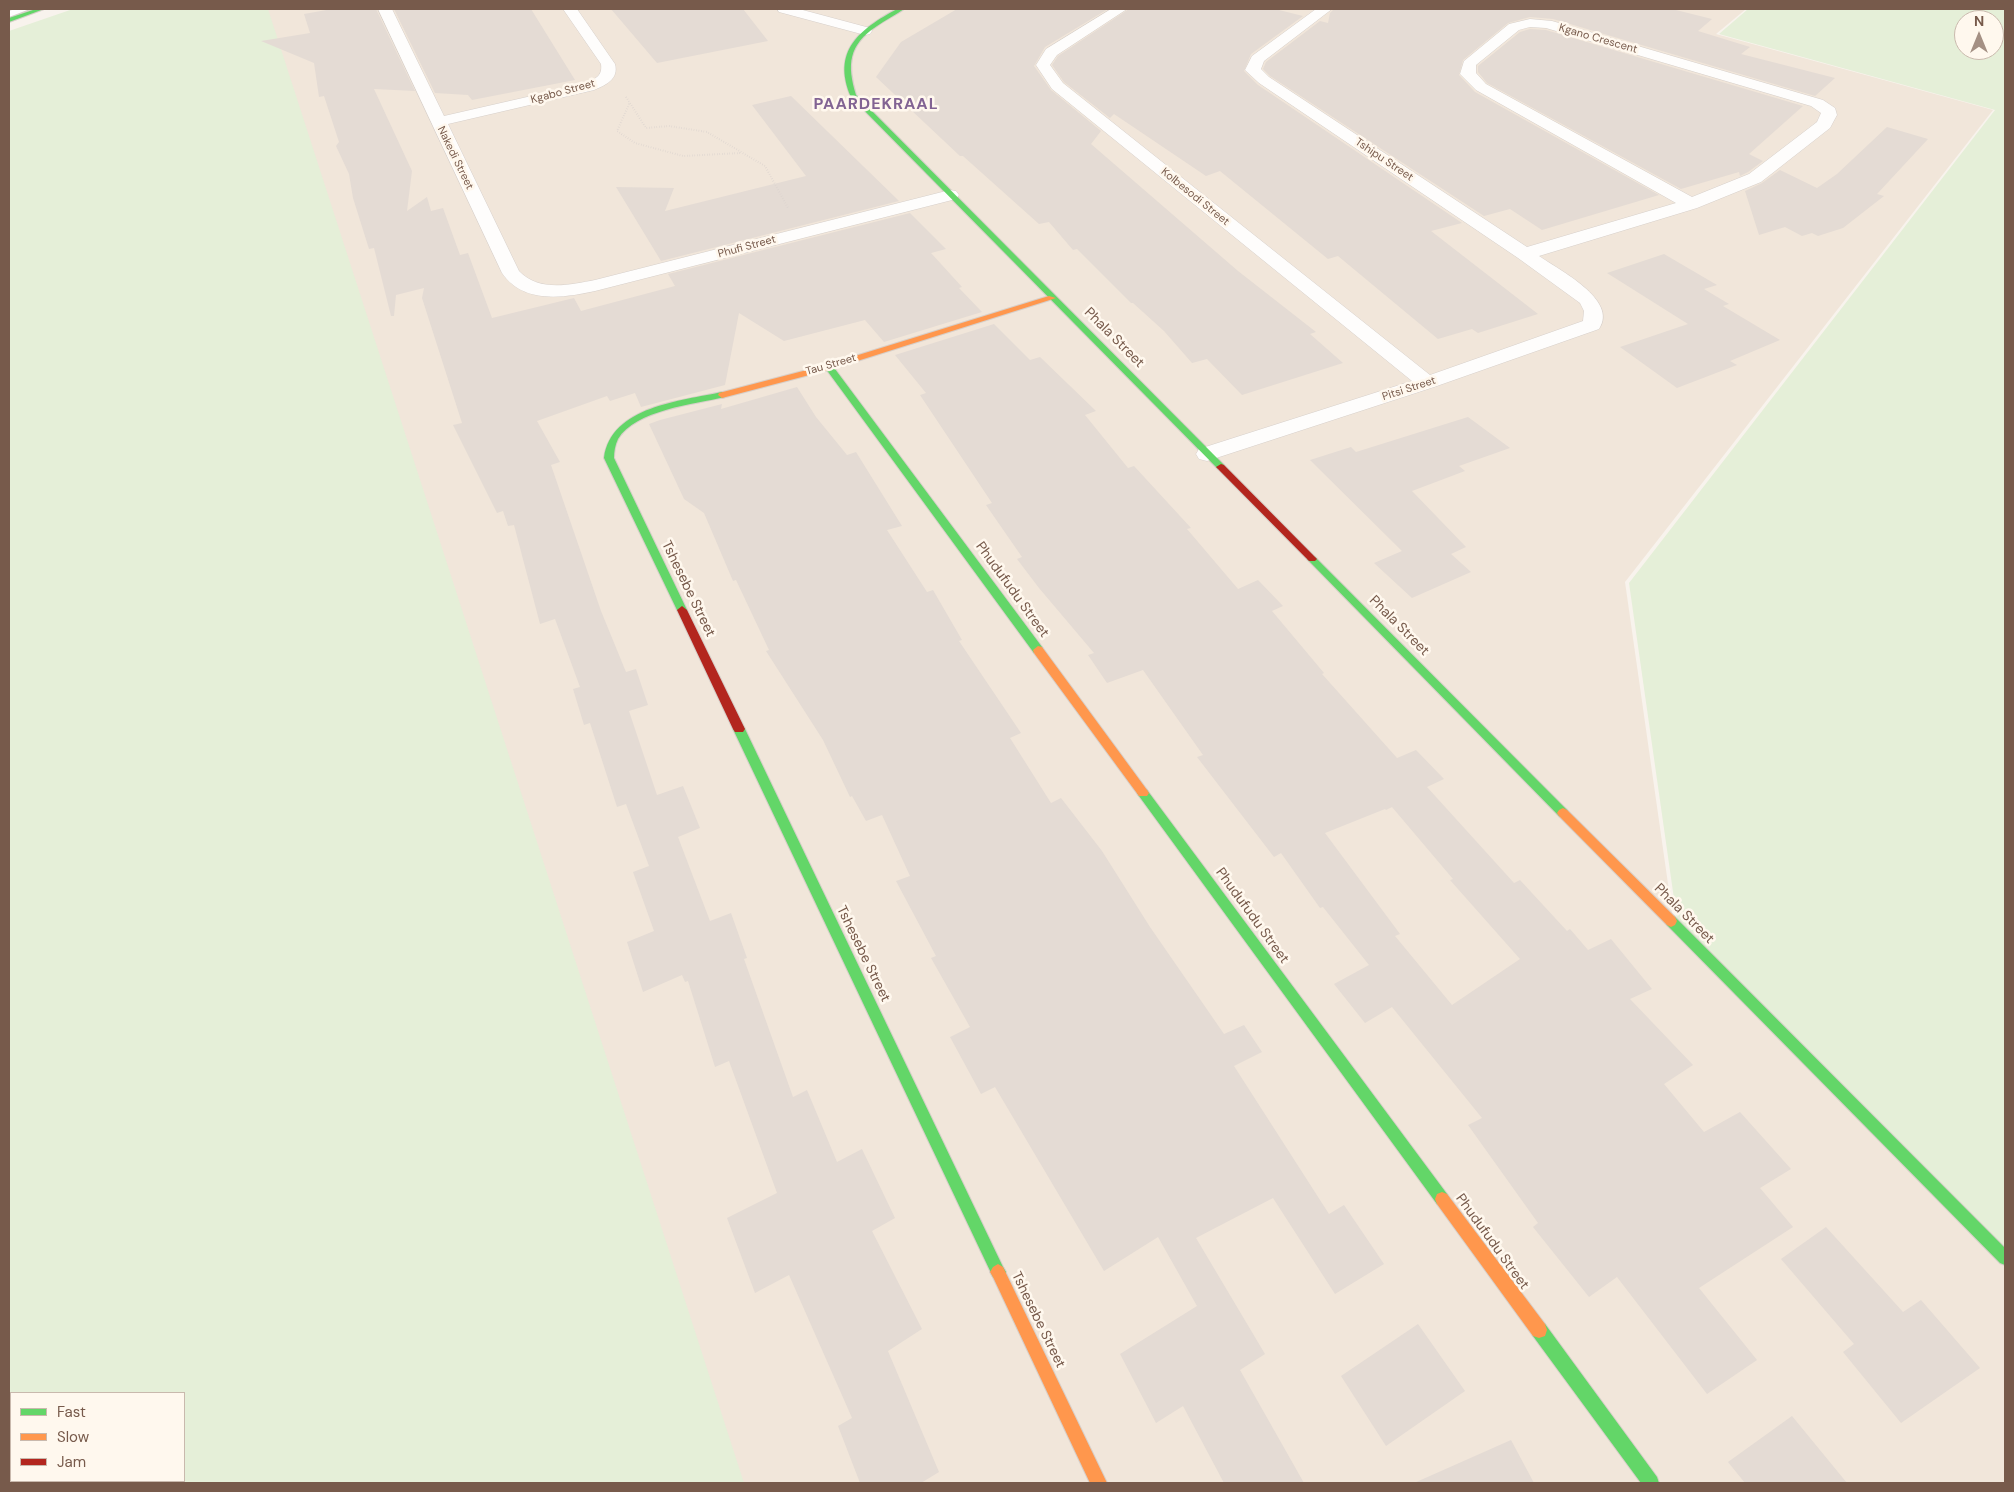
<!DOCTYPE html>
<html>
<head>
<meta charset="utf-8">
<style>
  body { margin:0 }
  #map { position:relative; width:2014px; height:1492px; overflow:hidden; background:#f8f3ed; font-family:"DM Sans",sans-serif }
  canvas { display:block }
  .frame { position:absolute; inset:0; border:10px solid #775a4b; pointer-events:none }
  .legend { position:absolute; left:10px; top:1392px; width:175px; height:90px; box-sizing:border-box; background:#fff8ee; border:1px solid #c9b9ad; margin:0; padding:6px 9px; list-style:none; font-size:15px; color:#775a4b }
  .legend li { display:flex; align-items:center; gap:10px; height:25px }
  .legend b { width:25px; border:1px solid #c9b9ad }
  .north { position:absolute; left:1954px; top:10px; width:50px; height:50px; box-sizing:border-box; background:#fff8ee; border:1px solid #c9b9ad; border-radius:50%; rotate:0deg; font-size:14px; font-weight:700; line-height:20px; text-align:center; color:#775a4b }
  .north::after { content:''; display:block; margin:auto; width:18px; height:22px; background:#a49084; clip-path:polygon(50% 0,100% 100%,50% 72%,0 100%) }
</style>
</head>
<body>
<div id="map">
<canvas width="2014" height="1492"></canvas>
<div class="frame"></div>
<ul class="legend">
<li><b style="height:6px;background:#63d668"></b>Fast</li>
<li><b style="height:6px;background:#ff974d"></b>Slow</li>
<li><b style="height:6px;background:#b3261e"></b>Jam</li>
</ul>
<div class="north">N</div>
</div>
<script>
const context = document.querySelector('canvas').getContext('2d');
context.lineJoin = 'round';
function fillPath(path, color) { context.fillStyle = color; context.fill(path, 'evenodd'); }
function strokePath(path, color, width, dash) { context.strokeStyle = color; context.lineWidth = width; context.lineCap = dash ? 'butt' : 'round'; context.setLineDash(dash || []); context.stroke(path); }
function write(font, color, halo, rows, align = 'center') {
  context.font = font + ' "DM Sans",sans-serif'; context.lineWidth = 5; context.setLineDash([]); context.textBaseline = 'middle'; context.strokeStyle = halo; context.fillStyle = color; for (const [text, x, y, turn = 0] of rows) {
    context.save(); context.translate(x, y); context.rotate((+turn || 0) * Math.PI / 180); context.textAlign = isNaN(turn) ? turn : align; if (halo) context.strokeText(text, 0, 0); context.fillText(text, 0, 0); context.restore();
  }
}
fillPath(new Path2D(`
  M260,9H1746L1716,34L1993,110L1625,582L1675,933L2005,1262V1483H734Z`), '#f1e6da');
fillPath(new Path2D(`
  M73,9H268L744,1483H9V31ZM11,1393H184V1481H11Z
  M1748,9H2005V1256L1679,934L1629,583L1995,110L1719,34ZM1964,20H1994V50H1964Z`), '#e5efd8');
fillPath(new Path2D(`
  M332,9H376L415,91L374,89L412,171L407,211L427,197L431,211L443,208L460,255L468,253L492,318L574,298L581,311L675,286L668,274L910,213L946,249L931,253L962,287L959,288L982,312L884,342L865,320L784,341L739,313L725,385L641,407L635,393L610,401L607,396L537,421L560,462L551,465L601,611L626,672L636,669L648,705L629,711L657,795L683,786L700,828L678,837L710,921L731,913L747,958L744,959L793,1097L807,1090L837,1162L862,1149L895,1218L872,1231L922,1329L888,1351L939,1472L921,1483H860L838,1426L852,1418L789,1275L755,1293L727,1218L777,1193L729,1061L715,1067L688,981L685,982L682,975L643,992L627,942L654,931L633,872L649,866L626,804L617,807L590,723L584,725L573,689L580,687L555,619L540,624L514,525L508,526L503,511L497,513L453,425L462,423L422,298L424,288L396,295L394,316H391L374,248L369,249L353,198L349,174L336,146L339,142L324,96L319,97L314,63L261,41L310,33L304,14Z
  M394,9H531L575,80L472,100L468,95L435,93Z
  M611,9H743L768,41L657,63Z
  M957,9H1108L1045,47L1034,66L1051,90L1101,131L1091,144L1238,271L1316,332L1310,334L1343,363L1242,395L1207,359L1192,363L1164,331L1133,303H1131L1077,249L1073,250L1049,222L1039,224L963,156H960L876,77L901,42Z
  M1129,9H1275L1303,16L1251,54L1244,71L1258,85L1462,223L1431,231L1538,314L1478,333L1472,329L1438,339L1338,256L1328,259L1220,171L1206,176L1114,114L1110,118L1064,82L1052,65L1058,56Z
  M1334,9H1672L1712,19L1698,31L1750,47L1741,54L1835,78L1815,96L1553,19L1530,17L1508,23L1463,60L1459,75L1475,92L1659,195L1542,230L1510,209L1484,216L1270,76L1263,69L1266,62L1320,21L1328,23L1330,13Z
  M1530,29L1546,30L1803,106L1749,154L1763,161L1748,172L1740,176L1739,172L1681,189L1487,83L1478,72V66L1520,32Z
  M791,96L899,201L661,261L616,187L674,188L665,211L806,176L752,105Z
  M1887,127L1928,139L1877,194L1884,196L1843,228L1818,236L1812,233L1802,236L1785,227L1759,235L1745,191L1762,183L1780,170L1817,188L1837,174Z
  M1664,254L1717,285L1704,289L1729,304L1723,306L1780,340L1730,361L1737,365L1677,388L1620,347L1688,324L1607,273Z
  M994,324L1030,360L1040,357L1096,411L1085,415L1128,468L1134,466L1191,528L1187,529L1238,589L1258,580L1283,606L1272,611L1324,673L1322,674L1397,758L1416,750L1444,779L1427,787L1514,883L1520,880L1567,931L1570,929L1588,950L1611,939L1652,989L1630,999L1693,1065L1664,1084L1704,1132L1740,1112L1791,1169L1760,1188L1793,1227L1699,1288L1757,1360L1707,1394L1617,1277L1589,1297L1533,1227L1538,1223L1468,1125L1482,1118L1392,1007L1365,1023L1334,984L1369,965L1323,907L1320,908L1281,853L1274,857L1197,757L1203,755L1143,670L1107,683L1088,655L1094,653L1039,588L1017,559L1022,557L986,505L992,503L920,395L926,393L895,355ZM1392,807L1453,879L1450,880L1520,959L1452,1005L1395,936L1400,934L1325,833L1385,809L1386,810Z
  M797,387L816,417L847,455L856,452L902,526L887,530L927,592L933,590L962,640L959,641L1021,733L1010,738L1051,803L1061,798L1102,851L1150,927L1224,1034L1244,1025L1262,1052L1234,1066L1329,1214L1344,1205L1384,1264L1335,1294L1273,1198L1196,1238L1265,1354L1240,1370L1304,1483H1224L1183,1406L1156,1423L1120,1354L1197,1306L1158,1237L1104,1271L995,1087L981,1094L950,1037L970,1027L931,958L936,956L896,881L910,876L882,815L866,821L852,796L850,797L823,740L766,651L769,650L736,580L733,581L704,513L684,499L649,424L660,420L722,404L721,409Z
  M1468,417L1510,448L1459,466L1465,471L1412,491L1466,547L1451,554L1471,572L1412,598L1374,563L1402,551L1310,460L1351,447L1356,452Z
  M1826,1227L1903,1312L1921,1300L1980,1368L1901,1423L1843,1352L1854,1344L1781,1259Z
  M1418,1324L1465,1391L1386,1446L1341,1376Z
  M1792,1416L1847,1483H1745L1728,1462Z
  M1511,1440L1534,1483H1414Z`), '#e4dbd4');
const lane = new Path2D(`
  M15,9H30L9,17V11Z`);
const street = new Path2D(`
  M378,9H392L444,116L584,84C594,79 603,77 601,64L563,9H577L615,64C619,79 606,85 594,90L448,124L519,271C539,292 569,285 595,280L950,190L956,191L959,195L956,199L595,291C563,298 523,304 502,273Z
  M777,9H799L870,28L872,31L870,34L865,35L779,12Z
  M1111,9H1127L1057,55L1050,65L1063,83L1430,375L1583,321L1584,311L1580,303L1518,258L1259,83L1245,70L1252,56L1316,9H1332L1264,61L1261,69L1269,77L1527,247L1676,203L1476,90L1460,74L1464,61L1509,24L1530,19L1552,21L1823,100L1835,108L1837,115L1830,128L1761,182L1697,208L1539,256C1559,270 1619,300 1599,329L1434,387L1207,461L1199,459L1196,454L1199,449L1412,381L1052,89L1036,65L1046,49ZM1530,27L1546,28L1811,106L1821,113L1817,122L1749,174L1692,197L1486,84L1476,73V65L1519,30Z`);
const fast = new Path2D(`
  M36,9H44L9,22V18Z
  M897,9H904C896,15 885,20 877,26C848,45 847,65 856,95L1224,465V469H1218L851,97C831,51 860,29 897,9Z
  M829,364L832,365L1042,647L1043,650L1042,653H1034L826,369V365Z
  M722,392L726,395L725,397C695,404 635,410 618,439C615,445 614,452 614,458L687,610L682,614L677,610L604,458C611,406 681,401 722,392Z
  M1312,556L1315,557L1567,810L1569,813L1567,816L1563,818L1559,816L1309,561L1307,559L1309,557Z
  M739,725L743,726L745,729L1003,1267L1006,1272L1003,1277L998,1280L993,1277L733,729L735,726Z
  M1143,788L1147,790L1447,1194L1449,1199L1447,1204L1442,1206L1437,1204L1139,796L1137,793L1139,790Z
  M1671,915L1675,917L2005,1248V1265L2000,1263L1667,925L1665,921L1667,917Z
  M1539,1322L1545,1324L1657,1477L1659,1483H1641L1533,1336L1531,1330L1533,1324Z`);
const slow = new Path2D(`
  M1049,296L1056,298L832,369L722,398L718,395L719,393L826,365Z
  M1038,646L1042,647L1147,790L1149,793L1147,796H1139L1034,653L1033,650Z
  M1563,808L1567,810L1675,917L1677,921L1675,925L1671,927L1667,925L1559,816L1557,813L1559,810Z
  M1442,1192L1447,1194L1545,1324L1547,1330L1545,1336L1539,1338L1533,1336L1437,1204L1435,1199L1437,1194Z
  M998,1264L1003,1267L1107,1483H1090L993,1277L990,1272L993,1267Z`);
const jam = new Path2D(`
  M1221,464L1224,465L1315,557L1317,559L1315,561H1309L1218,469L1216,467Z
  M682,606L687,610L745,729L743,732H735L733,729L677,610Z`);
strokePath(lane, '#d7d0cb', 2);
strokePath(street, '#d7d0cb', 1);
strokePath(fast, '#d7cfc9', 2);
strokePath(slow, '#d7cfc9', 2);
strokePath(jam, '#d7cfc9', 2);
strokePath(new Path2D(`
  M626,97L646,128L669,126L707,132L765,166L788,208
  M629,104L617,131L635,143L683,156L741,153`), '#dad2ce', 2, [0.5, 2]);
fillPath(lane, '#fefdfc');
fillPath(street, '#fefdfc');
fillPath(fast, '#63d668');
fillPath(slow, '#ff974d');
fillPath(jam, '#b3261e');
write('11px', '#775a4b', '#fff8ee', [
  ["Kgano Crescent",1598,39,16],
  ["Kgabo Street",563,92,-15],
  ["Nakedi Street",455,158,64],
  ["Tshipu Street",1384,160,34],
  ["Kolbesodi Street",1195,197,39],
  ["Phufi Street",747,247,-15],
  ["Tau Street",831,365,-16],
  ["Pitsi Street",1409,389,-18]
]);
write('14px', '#775a4b', '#fff8ee', [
  ["Phala Street",1114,338,45],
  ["Tshesebe Street",688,589,64],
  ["Phudufudu Street",1012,590,54],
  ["Phala Street",1399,626,45],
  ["Phala Street",1684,914,45],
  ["Phudufudu Street",1252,916,54],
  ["Tshesebe Street",863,954,64],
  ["Phudufudu Street",1492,1242,54],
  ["Tshesebe Street",1038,1320,64]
]);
context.letterSpacing = '1px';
write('bold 16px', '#826393', '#fff8ee', [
  ["PAARDEKRAAL",876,105]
]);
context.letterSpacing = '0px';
</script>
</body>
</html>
